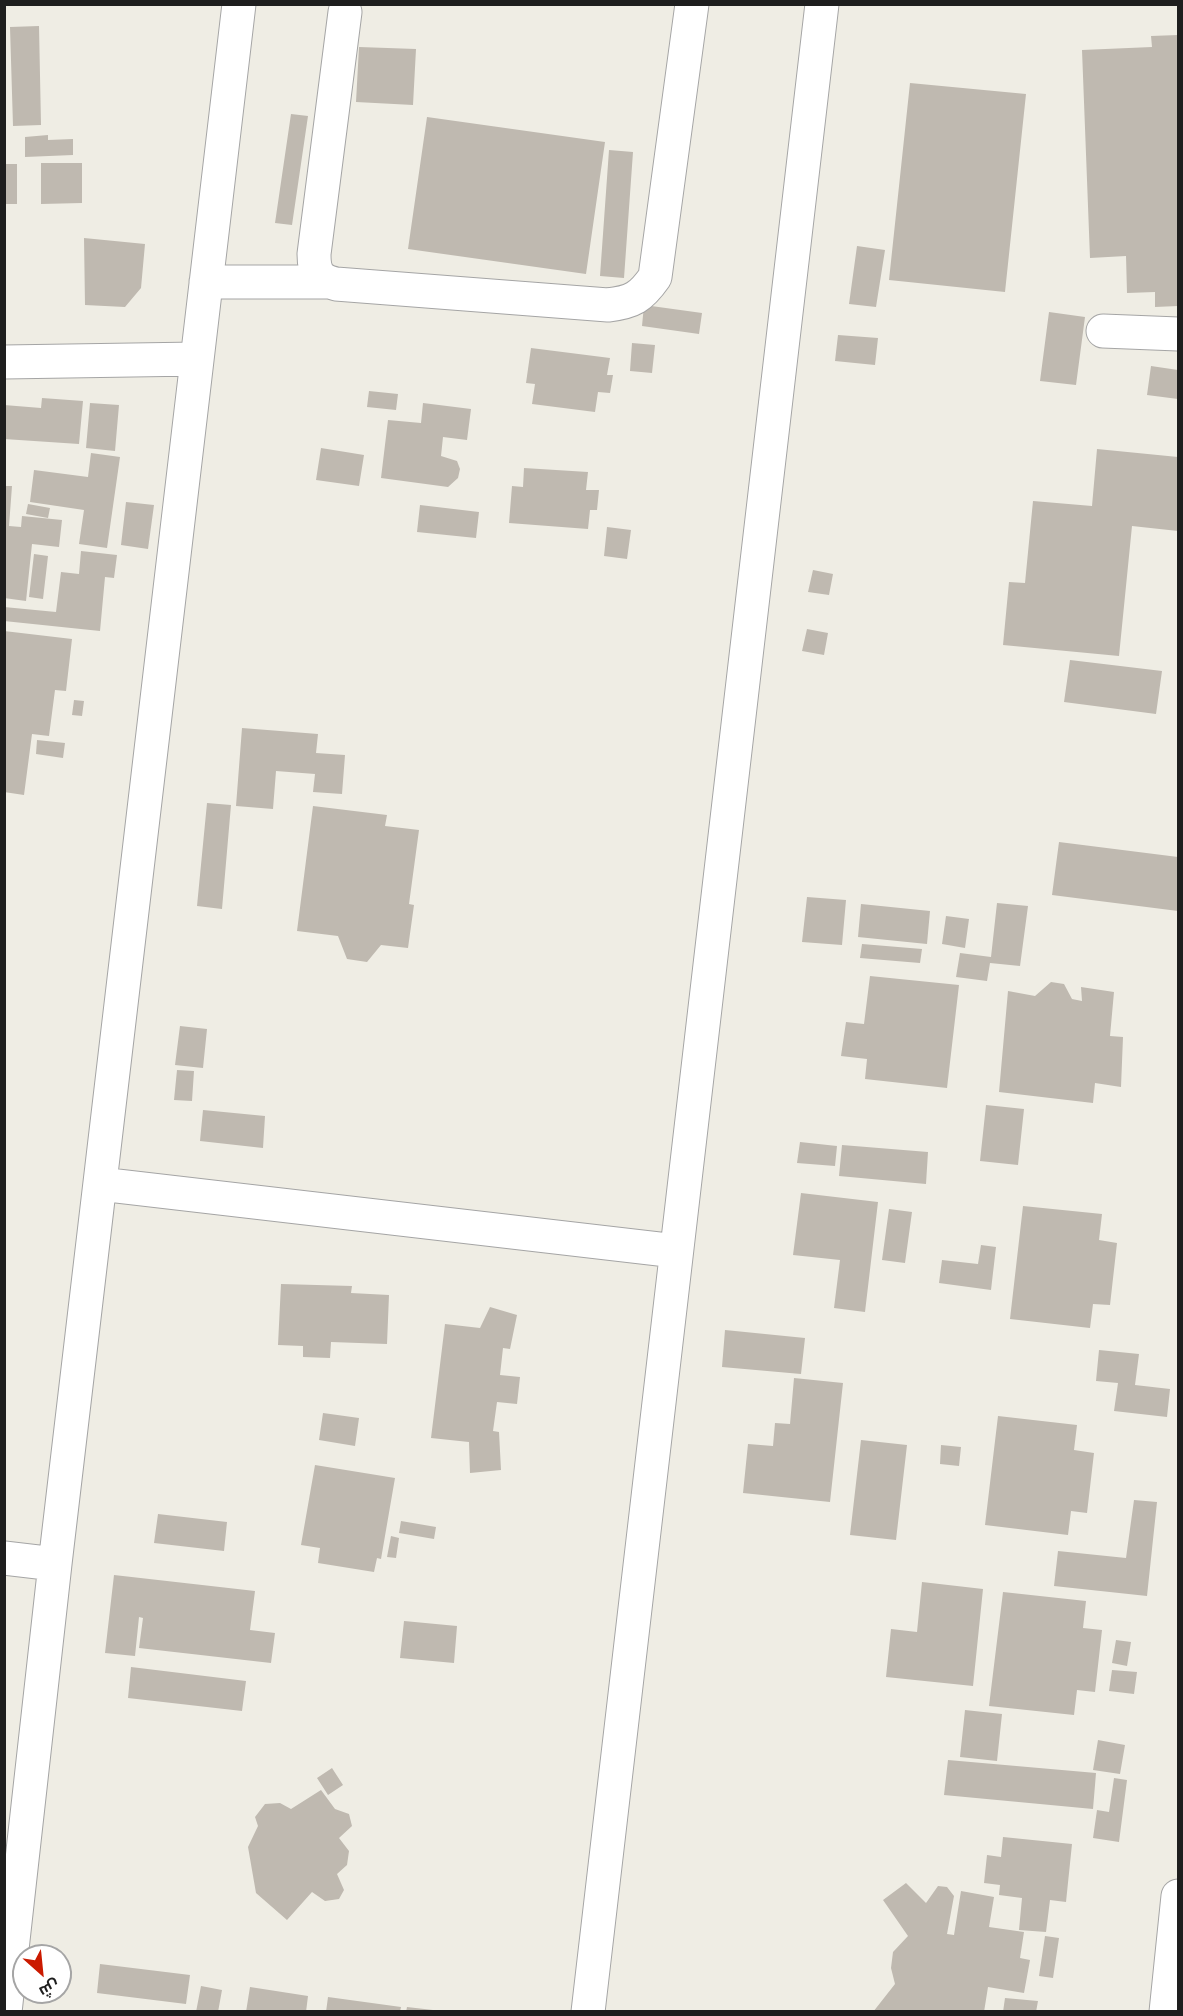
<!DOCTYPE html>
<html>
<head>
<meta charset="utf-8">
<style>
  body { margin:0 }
  #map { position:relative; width:1183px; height:2016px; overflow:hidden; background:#efede4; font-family:Poppins,Cairo,sans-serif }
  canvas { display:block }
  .frame { position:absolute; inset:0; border:6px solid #1e1e1e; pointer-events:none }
  .north { position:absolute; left:12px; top:1944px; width:60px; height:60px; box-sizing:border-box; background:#fff; border:2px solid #a5a5a5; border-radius:50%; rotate:153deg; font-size:16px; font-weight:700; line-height:24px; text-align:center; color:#1e1e1e }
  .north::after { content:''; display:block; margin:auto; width:21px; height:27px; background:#cb1a00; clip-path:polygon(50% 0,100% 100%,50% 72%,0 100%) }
</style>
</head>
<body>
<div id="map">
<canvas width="1183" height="2016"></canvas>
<div class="frame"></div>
<div class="north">ش</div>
</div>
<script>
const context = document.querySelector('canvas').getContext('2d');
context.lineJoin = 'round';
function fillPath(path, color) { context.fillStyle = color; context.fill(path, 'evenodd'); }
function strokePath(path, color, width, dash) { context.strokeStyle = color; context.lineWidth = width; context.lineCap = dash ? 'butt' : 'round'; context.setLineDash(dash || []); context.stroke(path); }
fillPath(new Path2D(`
  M39,26L41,125L13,126L10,27Z
  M1178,35V306L1155,307V292L1127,293L1126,256L1090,258L1082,50L1152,47L1151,36Z
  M359,47L416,49L413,105L356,102Z
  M910,83L1026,94L1005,292L889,280Z
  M291,114L308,116L292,225L275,223Z
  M427,117L605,142L586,274L408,249Z
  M48,135V140L73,139V155L25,157V137Z
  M609,150L633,152L624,278L600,276Z
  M41,163H82V203L41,204Z
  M4,164H17V204H4Z
  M84,238L145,244L141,288L125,307L85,305Z
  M857,246L885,250L876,307L849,304Z
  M644,305L702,313L699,334L642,326Z
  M1049,312L1085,317L1076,385L1040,381Z
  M838,335L878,338L875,365L835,361Z
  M632,343L655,345L652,373L630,371Z
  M531,348L610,358L607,375H613L610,393L598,392L595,412L532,404L535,384L526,383Z
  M1151,366L1178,370V399L1147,395Z
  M369,391L398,394L396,410L367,407Z
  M42,398L83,401L79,444L4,439V405L41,408Z
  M90,403L119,405L115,451L86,448Z
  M423,403L471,409L467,440L443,437L441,456L457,461L460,469L458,478L448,487L381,478L388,420L421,423Z
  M321,448L364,455L359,486L316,480Z
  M1097,449L1178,457V531L1132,526L1119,656L1003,645L1009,582L1025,583L1033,501L1092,506Z
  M91,453L120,457L107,548L79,544L84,510L30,502L34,470L88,477Z
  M524,468L588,472L586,490H599L597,510H590L588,529L509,523L512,486L523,487Z
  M4,486H12L9,526L21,527L22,516L62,520L59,547L32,544L26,601L4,598Z
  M126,502L154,505L148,549L121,545Z
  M28,504L50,508L48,518L26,514Z
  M420,505L479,512L476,538L417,532Z
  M607,527L631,530L627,559L604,556Z
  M81,551L117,555L114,578L105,577L100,631L4,621V607L56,612L61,572L79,574Z
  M34,554L48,556L43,599L29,597Z
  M813,570L833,574L829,595L808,592Z
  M807,629L828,633L824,655L802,651Z
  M4,631L72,639L66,691L55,690L49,736L32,734L24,795L4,792Z
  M1070,660L1162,671L1156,714L1064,702Z
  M74,700L84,701L82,716L72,715Z
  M242,728L318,734L316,753L345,755L342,794L313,792L315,774L276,771L273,809L236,806Z
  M37,740L65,743L63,758L36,754Z
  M207,803L231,805L222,909L197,906Z
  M313,806L387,815L385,826L419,830L409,904L414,905L408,948L381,945L367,962L347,959L338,936L297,931Z
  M1059,842L1178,857V911L1052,895Z
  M807,897L846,900L842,945L802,942Z
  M997,903L1028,906L1020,966L990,963L987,981L956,977L960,953L991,957Z
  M861,904L930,911L927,944L858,937Z
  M946,916L969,919L965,948L942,944Z
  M862,944L922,949L920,963L860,958Z
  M870,976L959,985L947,1088L865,1079L867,1059L841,1056L846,1022L864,1024Z
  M1051,982L1064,984L1072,999L1082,1001L1081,987L1114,992L1110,1036L1123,1037L1121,1087L1095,1083L1093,1103L999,1092L1008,991L1035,996Z
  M180,1026L207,1029L203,1068L175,1065Z
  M177,1070L194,1071L192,1101L174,1100Z
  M986,1105L1024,1109L1018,1165L980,1161Z
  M203,1110L265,1116L263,1148L200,1141Z
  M800,1142L837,1146L835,1166L797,1163Z
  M842,1145L928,1152L926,1184L839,1176Z
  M801,1193L878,1202L865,1312L834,1308L840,1260L793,1255Z
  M1023,1206L1102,1214L1099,1240L1117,1243L1110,1305L1093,1304L1090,1328L1010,1319Z
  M889,1209L912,1212L905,1263L882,1260Z
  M981,1245L996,1247L991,1290L939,1283L942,1260L978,1264Z
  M281,1284L352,1286L351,1293L389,1295L387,1344L331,1342L330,1358L303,1357V1346L278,1345Z
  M490,1307L517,1315L510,1349L503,1348L500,1375L520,1377L517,1404L497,1402L493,1431L499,1432L501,1470L470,1473L469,1442L431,1438L445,1324L480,1328Z
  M725,1330L805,1338L801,1374L722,1367Z
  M1099,1350L1139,1354L1135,1385L1170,1389L1167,1417L1114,1411L1118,1383L1096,1381Z
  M794,1378L843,1383L830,1502L743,1493L748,1444L773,1446L775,1423L790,1424Z
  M323,1413L359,1418L355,1446L319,1440Z
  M998,1416L1077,1425L1074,1450L1094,1453L1087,1513L1071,1511L1068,1535L985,1525Z
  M861,1440L907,1445L896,1540L850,1535Z
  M941,1445L961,1447L959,1466L940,1464Z
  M315,1465L395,1478L381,1559L377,1558L374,1572L318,1563L320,1548L301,1545Z
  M1134,1500L1157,1502L1147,1596L1054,1586L1058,1551L1126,1558Z
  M158,1514L227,1522L224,1551L154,1543Z
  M401,1521L436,1527L434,1539L399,1533Z
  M391,1536L399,1538L396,1558L387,1557Z
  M114,1575L255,1591L250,1630L275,1633L271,1663L139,1648L143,1618L139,1617L135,1656L105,1653Z
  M922,1582L983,1589L973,1686L886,1677L891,1629L917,1632Z
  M1003,1592L1086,1601L1083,1628L1102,1630L1095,1692L1077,1690L1074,1715L989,1706Z
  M404,1621L457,1626L454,1663L400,1658Z
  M1116,1640L1131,1642L1127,1666L1112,1663Z
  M131,1667L246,1681L242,1711L128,1698Z
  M1112,1670L1137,1672L1134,1694L1109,1691Z
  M965,1710L1002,1714L997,1761L960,1757Z
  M1098,1740L1125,1745L1120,1774L1093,1770Z
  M948,1760L1096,1773L1093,1809L944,1795Z
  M332,1768L343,1785L328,1795L317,1778Z
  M1114,1778L1127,1780L1119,1842L1093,1838L1097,1810L1109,1812Z
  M321,1790L335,1809L349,1814L352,1826L339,1838L349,1851L347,1865L337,1874L344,1890L339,1899L325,1901L312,1892L287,1920L256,1893L248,1847L258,1826L255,1817L265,1804L280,1803L291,1809Z
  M1003,1837L1072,1844L1066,1902L1050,1900L1046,1932L1019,1930L1022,1898L999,1895L1000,1885L984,1883L987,1855L1001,1857Z
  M906,1883L926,1903L938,1886L947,1887L954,1896L947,1934L954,1935L961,1891L994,1897L989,1927L1024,1932L1020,1958L1030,1960L1024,1993L988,1987L984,2012H873L895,1984L891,1968L893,1952L908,1936L883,1900Z
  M1045,1936L1059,1938L1053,1978L1039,1976Z
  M100,1964L190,1975L186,2004L97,1993Z
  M201,1986L222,1990L218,2012H196Z
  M250,1987L308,1996L306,2012H246Z
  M29,1992H44V2001L28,1999Z
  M328,1997L401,2007L400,2012H326Z
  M1005,1998L1038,2001L1036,2012H1003Z
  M407,2007L433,2010V2012H406Z`), '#bfb9b0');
const minor = new Path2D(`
  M345,12L314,254C314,272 318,280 336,284L608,305C633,302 641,297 655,277L692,4
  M206,282H325
  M1103,331L1178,334
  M4,362L197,359
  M100,1184L676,1251
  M4,1558L55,1564
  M5,2012L55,1564L239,4
  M588,2012L822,4
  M1166,2012L1178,1896`);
strokePath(minor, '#a5a5a5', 35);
strokePath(minor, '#fff', 33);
</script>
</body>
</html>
